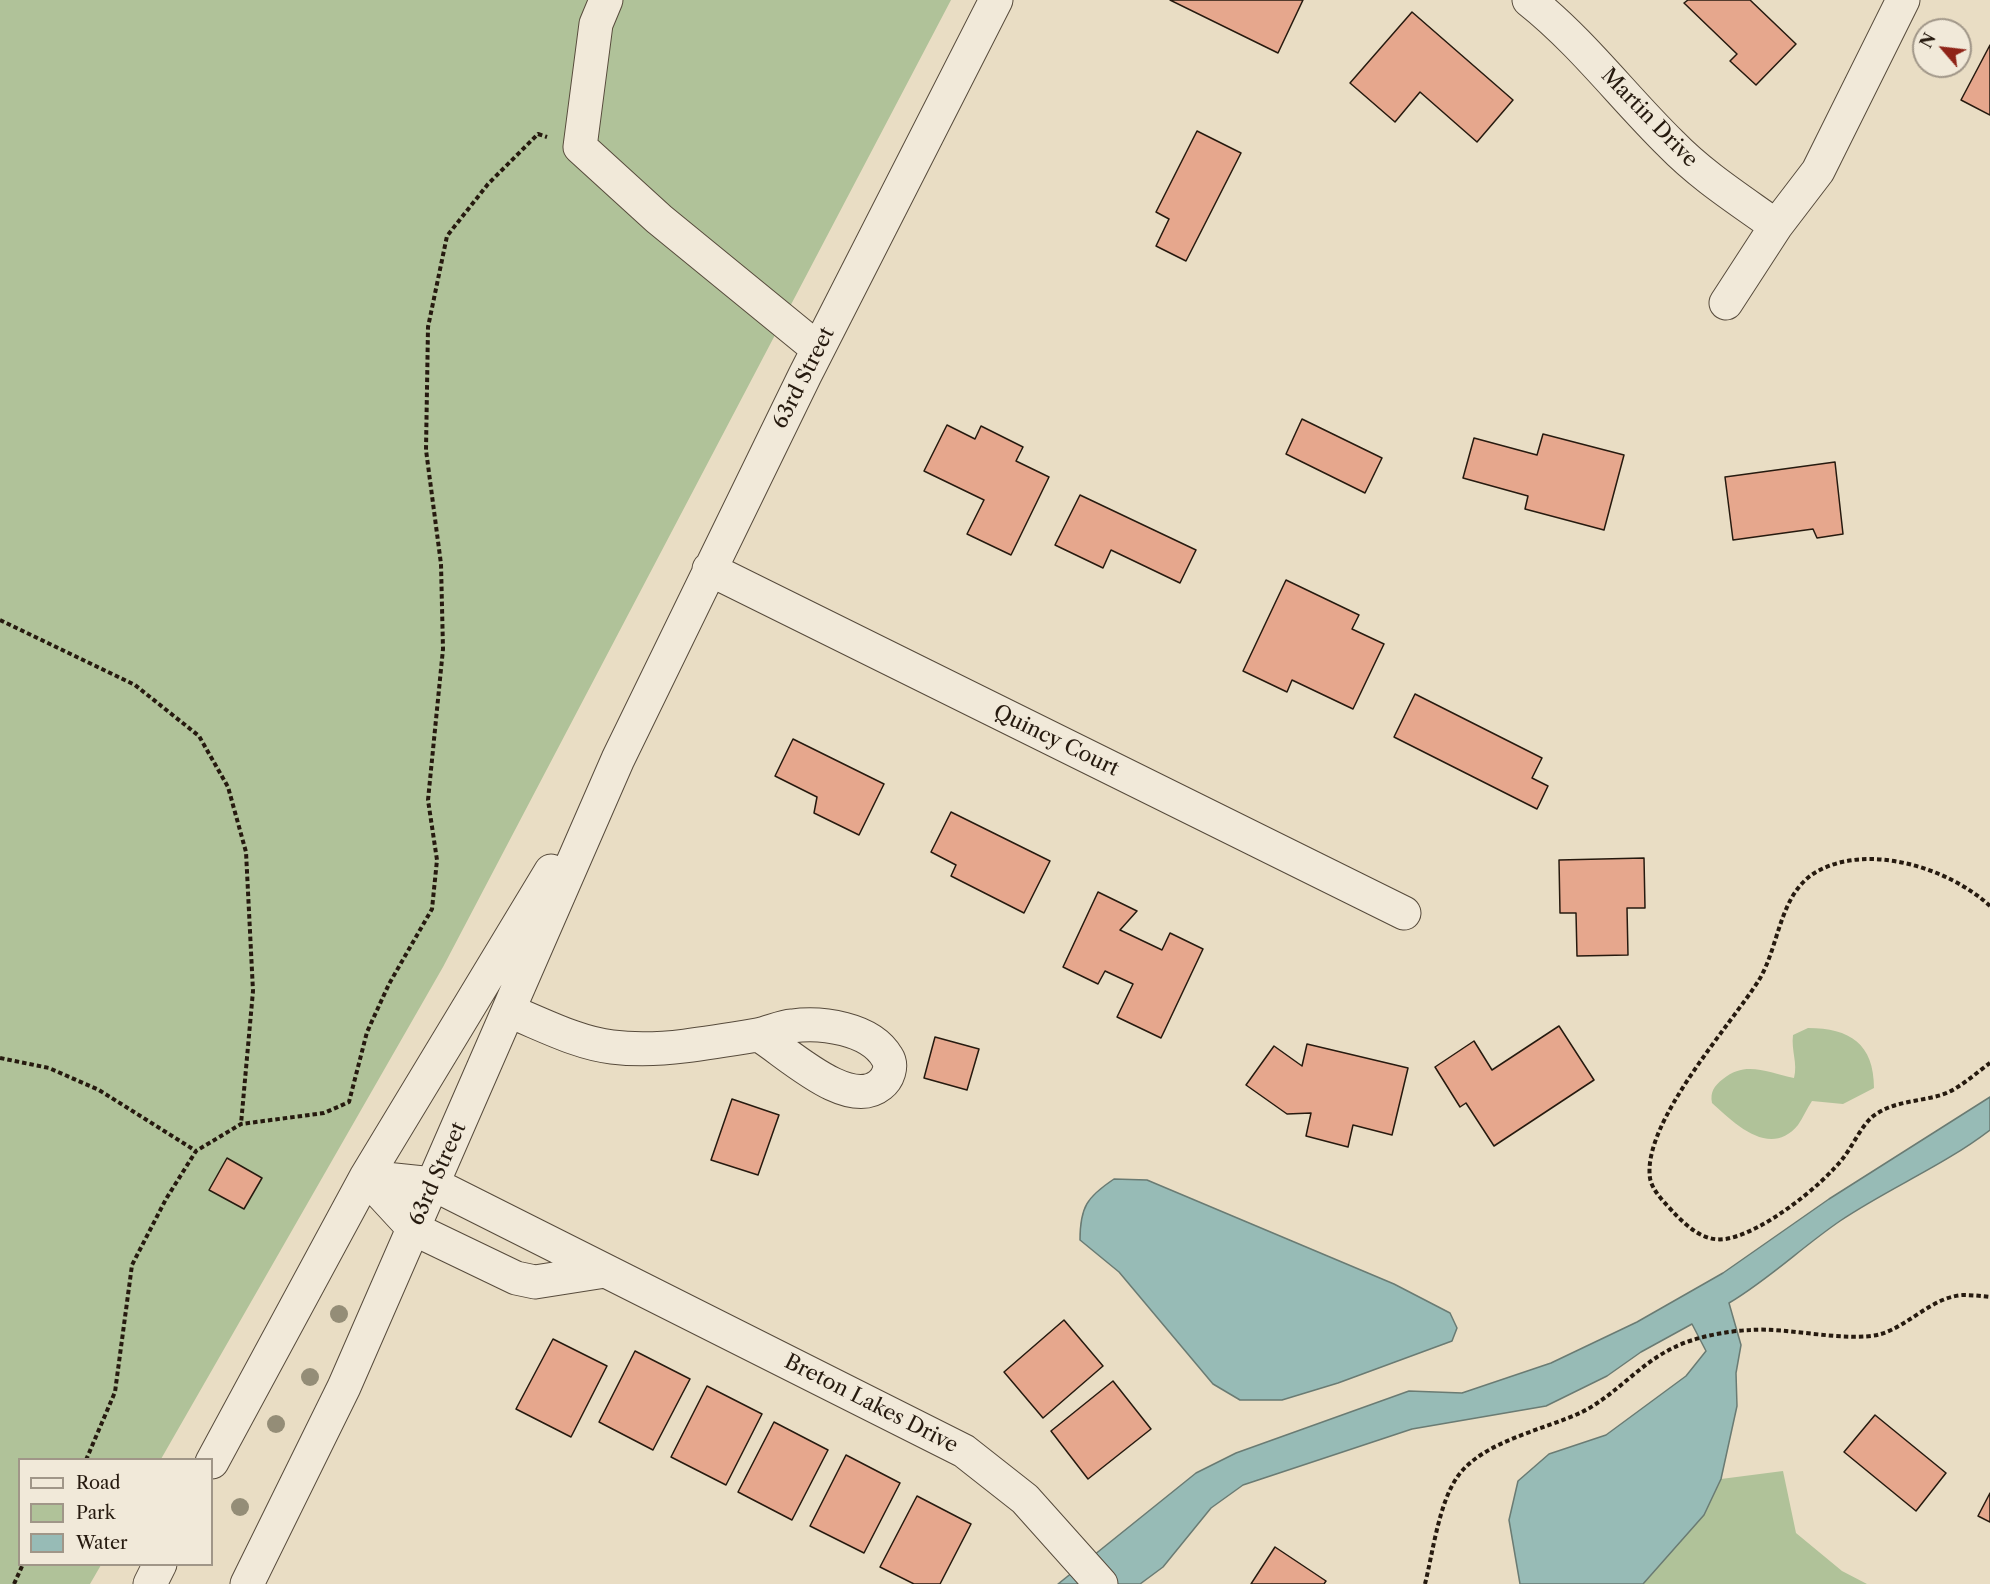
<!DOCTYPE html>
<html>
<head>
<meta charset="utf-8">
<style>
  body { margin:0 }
  #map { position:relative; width:1990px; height:1584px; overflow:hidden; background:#e9ddc4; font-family:"Libre Caslon Text",serif }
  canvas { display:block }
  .legend { position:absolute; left:18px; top:1458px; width:195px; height:108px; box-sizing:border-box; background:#f1e9d9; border:2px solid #a09688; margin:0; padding:8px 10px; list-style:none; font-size:18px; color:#261a0f }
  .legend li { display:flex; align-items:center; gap:12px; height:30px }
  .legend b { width:30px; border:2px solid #a09688 }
  .north { position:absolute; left:1912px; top:18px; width:60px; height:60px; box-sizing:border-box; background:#f1e9d9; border:2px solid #a09688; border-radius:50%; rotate:298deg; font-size:16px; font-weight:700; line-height:24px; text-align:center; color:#261a0f }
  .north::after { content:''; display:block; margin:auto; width:21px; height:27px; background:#8f2418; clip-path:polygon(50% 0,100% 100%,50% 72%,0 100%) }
</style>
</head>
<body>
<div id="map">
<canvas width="1990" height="1584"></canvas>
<ul class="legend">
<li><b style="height:8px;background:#f1e9d9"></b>Road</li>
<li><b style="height:16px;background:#b0c299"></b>Park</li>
<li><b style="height:16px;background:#97bbb6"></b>Water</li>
</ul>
<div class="north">N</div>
</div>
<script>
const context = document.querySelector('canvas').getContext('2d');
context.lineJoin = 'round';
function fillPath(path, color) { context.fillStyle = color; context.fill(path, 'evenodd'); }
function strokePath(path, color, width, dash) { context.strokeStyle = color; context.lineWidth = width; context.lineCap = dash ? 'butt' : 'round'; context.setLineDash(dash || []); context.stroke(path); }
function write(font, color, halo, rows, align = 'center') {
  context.font = font + ' "Libre Caslon Text",serif'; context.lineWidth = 4.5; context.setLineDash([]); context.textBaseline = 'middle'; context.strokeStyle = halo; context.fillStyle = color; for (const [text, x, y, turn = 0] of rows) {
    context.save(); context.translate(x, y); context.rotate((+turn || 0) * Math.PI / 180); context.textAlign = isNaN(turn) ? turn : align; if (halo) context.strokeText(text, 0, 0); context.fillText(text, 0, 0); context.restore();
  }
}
fillPath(new Path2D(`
  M0,0H951L443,967L161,1459L20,1460V1564L101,1565L90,1584H0Z
  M1808,1028C1850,1028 1874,1044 1874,1088L1843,1104L1812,1101C1807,1108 1803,1118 1798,1125C1770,1159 1734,1123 1712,1103C1710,1092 1714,1086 1723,1079C1746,1060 1768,1073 1794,1078C1798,1063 1791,1051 1793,1035Z
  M1783,1471L1796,1533L1842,1571L1867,1584H1643L1703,1515L1721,1479Z`), '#b0c299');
const water = new Path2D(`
  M1990,1097V1130C1943,1166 1889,1188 1840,1221C1802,1247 1768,1280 1729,1303L1741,1345L1736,1373L1737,1406L1721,1479L1704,1515L1643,1584H1520L1509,1520L1518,1481L1549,1454L1606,1435L1686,1376L1706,1351L1692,1324L1641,1352L1607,1376L1546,1406L1412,1429L1243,1485L1211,1508L1163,1567L1140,1584H1058L1196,1473L1236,1453L1409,1391L1462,1393L1551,1363L1637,1322L1723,1273L1829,1199Z
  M1114,1179L1147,1180L1394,1284L1450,1313L1457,1328L1452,1341L1338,1383L1282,1400H1240L1213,1384L1119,1272L1080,1240C1080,1207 1087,1197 1114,1179Z`);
fillPath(water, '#97bbb6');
strokePath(water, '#6a7b73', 1.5);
const building = new Path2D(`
  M1170,0H1303L1278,53Z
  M1688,0H1750L1796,44L1756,85L1730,61L1737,54L1684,3Z
  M1412,12L1513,100L1477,142L1420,92L1395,122L1350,83Z
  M1990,45V115L1961,100Z
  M1197,131L1241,153L1186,261L1156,246L1169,219L1156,212Z
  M1302,419L1382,458L1365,493L1286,454Z
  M947,425L975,439L981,426L1023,447L1016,461L1049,477L1011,555L967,534L984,500L924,471Z
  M1543,434L1624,455L1604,530L1525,509L1528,496L1463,478L1474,438L1537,455Z
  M1835,462L1843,534L1817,538L1813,529L1733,540L1725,477Z
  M1080,495L1196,550L1180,583L1111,550L1103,568L1055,545Z
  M1286,580L1359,615L1352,629L1384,644L1353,709L1292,680L1287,692L1243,671Z
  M1415,694L1542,758L1532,778L1548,786L1537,809L1394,737Z
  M793,739L884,784L859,835L814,813L817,797L775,776Z
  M951,812L1050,861L1024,913L951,876L956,865L931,852Z
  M1644,858L1645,908H1627L1628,955L1577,956L1576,913H1560L1559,860Z
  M1098,892L1137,911L1120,930L1162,950L1170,933L1203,949L1161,1038L1117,1017L1133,984L1105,971L1098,984L1063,967Z
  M1559,1026L1594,1080L1494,1146L1466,1103L1460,1107L1435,1067L1474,1041L1492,1070Z
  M935,1037L979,1049L967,1090L924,1078Z
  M1307,1044L1408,1068L1392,1135L1353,1125L1348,1147L1306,1136L1311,1113L1287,1114L1246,1085L1274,1046L1302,1066Z
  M732,1099L779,1115L758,1175L711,1160Z
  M227,1158L262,1178L244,1209L209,1190Z
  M1064,1320L1103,1366L1043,1418L1004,1372Z
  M553,1339L607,1366L571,1437L516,1409Z
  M635,1351L690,1379L653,1450L599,1422Z
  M1113,1381L1151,1429L1088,1479L1051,1431Z
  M707,1386L762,1414L726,1485L671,1457Z
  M1875,1415L1946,1473L1916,1511L1844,1452Z
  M774,1422L828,1450L792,1520L738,1492Z
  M846,1455L900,1483L864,1553L810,1526Z
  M1990,1493V1522L1978,1516Z
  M917,1496L971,1524L940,1584H914L880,1567Z
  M1275,1547L1326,1581L1324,1584H1251Z`);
fillPath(building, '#e6a78d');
strokePath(building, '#261a0f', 1.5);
const minor = new Path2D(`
  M606,0L596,24L580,147L659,219L818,349
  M1529,0C1582,42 1623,97 1671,144C1702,176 1740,200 1776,226
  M1726,303L1776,226L1818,171L1903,0
  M709,569L1404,913
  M509,1011C542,1024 577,1043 612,1047C636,1050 661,1049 685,1046C709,1043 733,1039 757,1035C769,1033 780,1027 792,1026C821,1022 870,1028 887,1057C893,1066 888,1079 880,1085C848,1111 787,1052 759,1035
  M366,1177L433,1184L964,1451L1025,1499L1101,1584
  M366,1177L414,1229L516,1278L535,1282L605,1271
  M212,1462L366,1177L551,871
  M150,1584L160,1564
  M247,1584L344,1387L618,759L805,375L996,0`);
strokePath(minor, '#574b3c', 35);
strokePath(new Path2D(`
  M0,620L135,685L199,736L228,787L246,852L253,991L241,1124
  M1990,906C1949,868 1869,843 1818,871C1779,892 1780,945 1759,980C1730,1026 1642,1123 1650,1178C1652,1191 1666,1204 1675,1214C1688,1227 1704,1242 1725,1239C1761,1234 1822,1186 1844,1157C1853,1145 1861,1127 1872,1117C1892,1101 1918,1102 1941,1095C1958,1090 1976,1073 1990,1063
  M0,1058L49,1068L99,1090L196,1151
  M86,1460L115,1392L132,1265L166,1199L196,1151L241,1124L324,1113L349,1102L367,1032L389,984L432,909L437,860L428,800L443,649L441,564L426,450L428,327L447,236L488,184L538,134L547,137
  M14,1584L23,1564
  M1425,1584C1433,1552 1439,1502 1458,1476C1483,1441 1544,1430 1582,1412C1616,1395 1640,1363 1675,1347C1695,1337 1727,1331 1750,1330C1787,1327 1848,1343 1881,1334C1910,1325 1932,1297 1963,1295C1972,1295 1981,1296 1990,1297`), '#261a0f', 4, [4.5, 3]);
strokePath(minor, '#f1e9d9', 33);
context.fillStyle = '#948d77';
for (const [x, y] of [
  [339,1314],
  [310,1377],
  [276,1424],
  [240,1507]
]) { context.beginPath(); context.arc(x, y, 9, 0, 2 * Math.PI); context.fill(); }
write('21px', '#261a0f', '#f1e9d9', [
  ["Martin Drive",1649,118,46],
  ["63rd Street",804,378,-63],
  ["Quincy Court",1056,741,26],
  ["63rd Street",438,1174,-66],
  ["Breton Lakes Drive",871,1404,27]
]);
</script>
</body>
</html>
